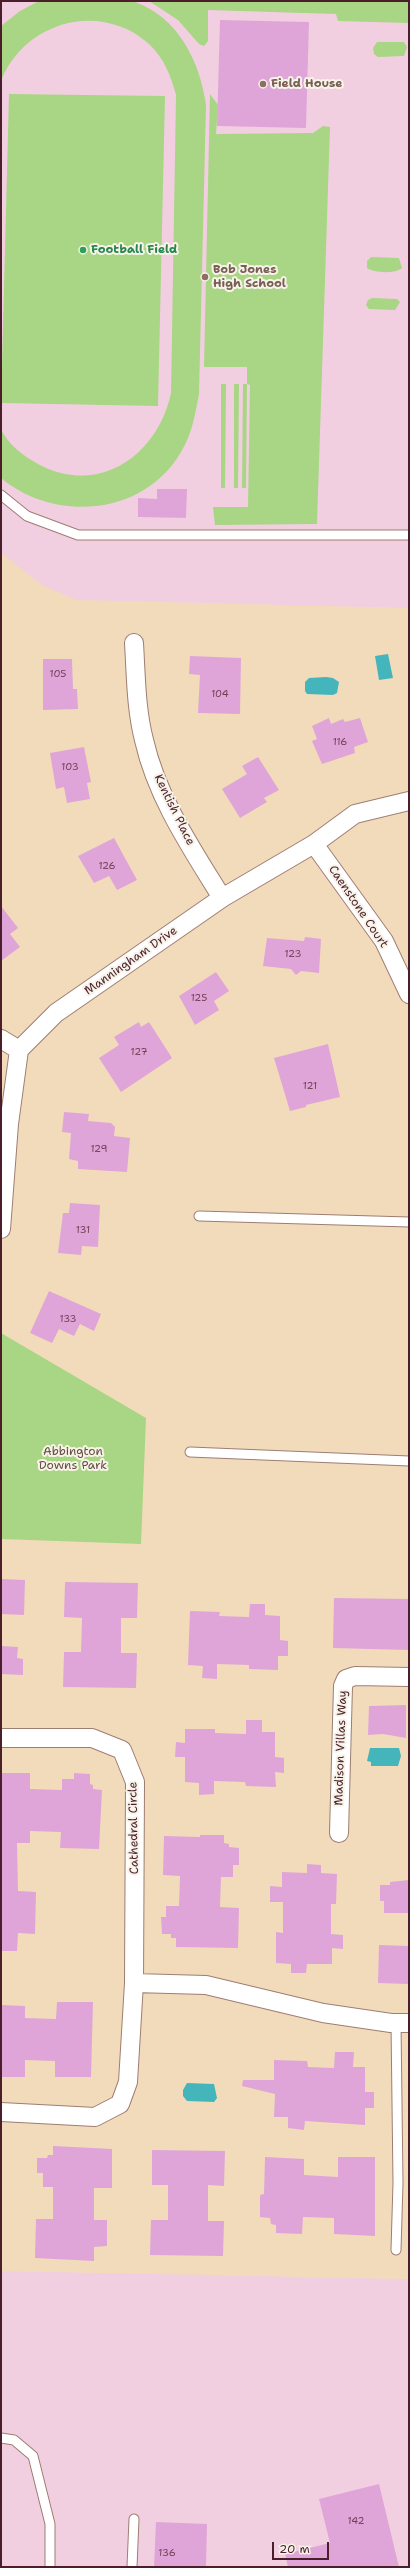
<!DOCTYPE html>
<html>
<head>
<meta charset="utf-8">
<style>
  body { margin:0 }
  #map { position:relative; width:410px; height:2568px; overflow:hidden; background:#f2dbbb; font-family:"Shantell Sans",sans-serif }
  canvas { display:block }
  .frame { position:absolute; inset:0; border:2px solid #4a1f2b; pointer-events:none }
  .scale { position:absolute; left:272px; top:2542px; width:57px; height:18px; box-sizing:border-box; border:2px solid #4a1f2b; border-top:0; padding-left:5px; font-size:12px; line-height:14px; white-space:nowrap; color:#4a1f2b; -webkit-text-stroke:3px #f7f3e8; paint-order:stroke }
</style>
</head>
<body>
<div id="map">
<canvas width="410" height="2568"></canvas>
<div class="frame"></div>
<div class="scale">20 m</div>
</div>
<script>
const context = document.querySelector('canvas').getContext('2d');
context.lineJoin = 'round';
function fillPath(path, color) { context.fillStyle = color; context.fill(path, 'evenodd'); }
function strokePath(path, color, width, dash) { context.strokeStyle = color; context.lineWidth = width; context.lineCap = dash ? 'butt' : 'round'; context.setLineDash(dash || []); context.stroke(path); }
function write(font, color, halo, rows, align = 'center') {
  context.font = font + ' "Shantell Sans",sans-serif'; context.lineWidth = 4; context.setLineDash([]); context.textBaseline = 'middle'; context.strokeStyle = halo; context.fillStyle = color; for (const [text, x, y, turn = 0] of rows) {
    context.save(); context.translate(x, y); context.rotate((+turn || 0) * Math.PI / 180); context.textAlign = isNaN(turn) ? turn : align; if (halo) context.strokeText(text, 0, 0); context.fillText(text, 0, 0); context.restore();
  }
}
fillPath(new Path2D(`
  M1,1H409V608L76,600L42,585L1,553Z
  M1,2271L409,2279V2567H1Z`), '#f2cfe0');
fillPath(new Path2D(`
  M39,1C63,1 87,1 110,1C118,1 128,0 135,2C179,18 200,62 206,105L199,394C195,415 192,434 181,452C144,516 55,523 1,478V429C8,445 24,456 38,464C99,497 158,455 171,393L176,95C171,76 164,58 149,44C100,0 24,22 1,81V26L20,11Z
  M149,1H409V23L338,21L336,14L208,10V41L204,46L199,44L178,20Z
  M377,42H404L407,47L404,56L378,57L374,54L373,48Z
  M9,94L165,96L158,406L1,403Z
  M210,94L218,105L216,134L313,133L323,126L330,127L317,524L215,525L213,507H248L250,385L247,384L246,488H242L243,384H247V367H204Z
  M371,257L399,258L402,268C396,274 374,273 367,268V261Z
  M372,298L397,299L400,302L395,310L369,309L366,305L368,300Z
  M221,384H226L225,488H221Z
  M234,384H239L238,488H234Z
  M1,1333L146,1418L141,1544L1,1539Z`), '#a8d684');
fillPath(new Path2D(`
  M388,654L393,678L379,680L375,656Z
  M326,677L333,678L339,682L337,693L333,695L307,694L305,691V682L309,678Z
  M370,1748H399L401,1756L398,1766H371V1762L367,1761Z
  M187,2083L214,2084L217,2098L214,2102L187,2101L183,2096V2090Z`), '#45b5bc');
fillPath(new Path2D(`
  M220,20L309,22L306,128L217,126Z
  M157,489H187L186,518L138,517V498L157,499Z
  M190,656L241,658L240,714L198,713L200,675L189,674Z
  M43,659H72L73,689H77L78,709L43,710Z
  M329,718L331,724L343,719L345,722L360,718L368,742L354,747L355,753L322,764L312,741L317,739L312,726Z
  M84,747L91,782L87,783L90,799L67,803L64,787L56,789L50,753Z
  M258,757L279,790L264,798L267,802L240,818L222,789L247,774L242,766Z
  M114,838L137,880L117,890L109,876L94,883L78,856Z
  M1,906L18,928L10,934L20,947L1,961Z
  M305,937L321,939L319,973L301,971L296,975L291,969L263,966L267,938L304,941Z
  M216,972L229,991L214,1001L219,1010L195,1025L179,996Z
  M139,1022L141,1027L149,1022L172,1058L121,1092L99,1058L119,1045L114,1037Z
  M328,1044L340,1097L306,1105V1107L290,1111L274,1058Z
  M64,1112L89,1114L88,1121L111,1123L115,1127L114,1136L130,1138L127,1172L78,1169V1161L69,1159L71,1133L62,1132Z
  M70,1203L100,1205L98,1247L82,1246L81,1255L58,1253L63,1213H69Z
  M49,1291L101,1314L94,1331L80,1324L74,1336L59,1329L52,1343L30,1333Z
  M1,1579L25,1580L24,1615L1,1614Z
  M65,1582L138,1583L137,1618H121V1653H137L136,1688L63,1687L64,1652H81L82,1618L64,1617Z
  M334,1598L409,1599V1650L333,1648Z
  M250,1604H265V1615L280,1616V1640L288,1641V1656H278V1670L249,1669V1665L217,1664V1679L202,1678L203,1666L188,1665L190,1611L220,1612L219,1616L249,1617Z
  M1,1646L18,1647L17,1658L23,1659V1675L1,1674Z
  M406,1705V1738L383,1734L368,1735L369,1706Z
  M246,1720H262V1732H275V1757L284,1758V1773L275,1772L276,1787L246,1786L245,1782L214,1781V1794L199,1795V1783L185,1782V1757H175L176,1742L185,1743V1729H215V1733L246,1734Z
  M1,1773H30V1789L62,1790V1779H74V1773L90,1774V1784L93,1785V1789L102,1790L99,1849L60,1848L61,1832L30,1831V1843H17L18,1891L36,1892L35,1934L18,1933L17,1951H1Z
  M200,1835H224V1843L229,1844V1847L239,1848V1865H233V1877H221L220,1907L239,1908L238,1948L176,1947V1938H171V1934H162L161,1917H166V1906H179L180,1876L163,1875L164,1836L200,1837Z
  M307,1864L321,1865V1873L337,1874L336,1904H331V1934L343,1935V1949L332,1948V1964H307L306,1973H291V1964L276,1963V1932L283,1933V1902H270V1886L282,1887V1872L307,1873Z
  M409,1880V1913H384V1901H380V1885H390V1882Z
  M379,1945L409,1946V1984L378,1983Z
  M57,2002H93L91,2077H55V2061L25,2060V2077H1V2005L25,2006V2018L56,2019Z
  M335,2052H354L353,2067H365V2092H374V2108H365V2125L305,2121L304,2130L288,2128V2117H274L275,2094L242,2086L243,2080H274V2060L307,2061L308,2067L334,2068Z
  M53,2146L112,2149V2188H94V2220H107V2246L94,2247V2261L35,2258L36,2219H53V2187H43V2173H37V2158H47L48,2155H53Z
  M152,2150L225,2151L224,2186L208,2185V2221H224L223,2256L150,2255L151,2220H168V2185H152Z
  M265,2157L304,2159V2175L338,2177V2157H375V2236L334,2234V2218L303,2217L302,2234L276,2233V2225L271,2224L270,2218L260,2217V2195L264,2194Z
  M379,2484L399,2567H288L285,2554L330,2543L319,2499Z
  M156,2522L207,2524L206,2567H154Z`), '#dfa5d8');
const service = new Path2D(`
  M1,495L27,516L78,535H409
  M199,1216L409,1222
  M190,1452L409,1461
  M396,2023L398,2183L396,2250
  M1,2438L14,2440L33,2456L50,2524V2567
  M132,2567L134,2519`);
const minor = new Path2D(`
  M134,643C136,676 136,709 144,740C157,798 192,849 222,898
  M314,844L384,941L409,994
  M1,1039L19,1050
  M1,1229L9,1124L19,1050L56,1013L222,898L314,844L355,814L409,801
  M1,1738H92L122,1750L135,1782L134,1983L128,2082L120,2104L95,2117L1,2112
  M339,1833L343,1686L346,1679L355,1676L409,1677
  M134,1983L206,1985L323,2013L391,2023H409`);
strokePath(service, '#9e7d73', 11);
strokePath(minor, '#9e7d73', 20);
strokePath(service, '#fff', 9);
strokePath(minor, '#fff', 18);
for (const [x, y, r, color] of [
  [263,84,4,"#8d6e63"],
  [83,250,4,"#2e9e5b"],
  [205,277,4,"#8d6e63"]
]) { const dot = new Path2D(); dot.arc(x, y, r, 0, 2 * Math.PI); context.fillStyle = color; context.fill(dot); strokePath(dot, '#f7f3e8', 1.5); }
write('10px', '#6f4056', null, [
  ["105",58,674],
  ["104",220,694],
  ["116",340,742],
  ["103",70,767],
  ["126",107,866],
  ["123",293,954],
  ["125",199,998],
  ["127",139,1052],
  ["121",310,1086],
  ["129",99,1149],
  ["131",83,1230],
  ["133",68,1319],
  ["142",356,2521],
  ["136",167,2553]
]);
write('bold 12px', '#785e54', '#f7f3e8', [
  ["Field House",271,84],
  ["Bob Jones",213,270],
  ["High School",213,284]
], 'left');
write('bold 12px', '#27864d', '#f7f3e8', [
  ["Football Field",91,250]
], 'left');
write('12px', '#4a1f2b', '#f7f3e8', [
  ["Kentish Place",174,810,64],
  ["Caenstone Court",358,907,56],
  ["Manningham Drive",131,961,-35],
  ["Madison Villas Way",341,1748,-88],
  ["Cathedral Circle",134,1828,-91]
]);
write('12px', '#624d41', '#f7f3e8', [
  ["Abbington",73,1452],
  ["Downs Park",73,1466]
]);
</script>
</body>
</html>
